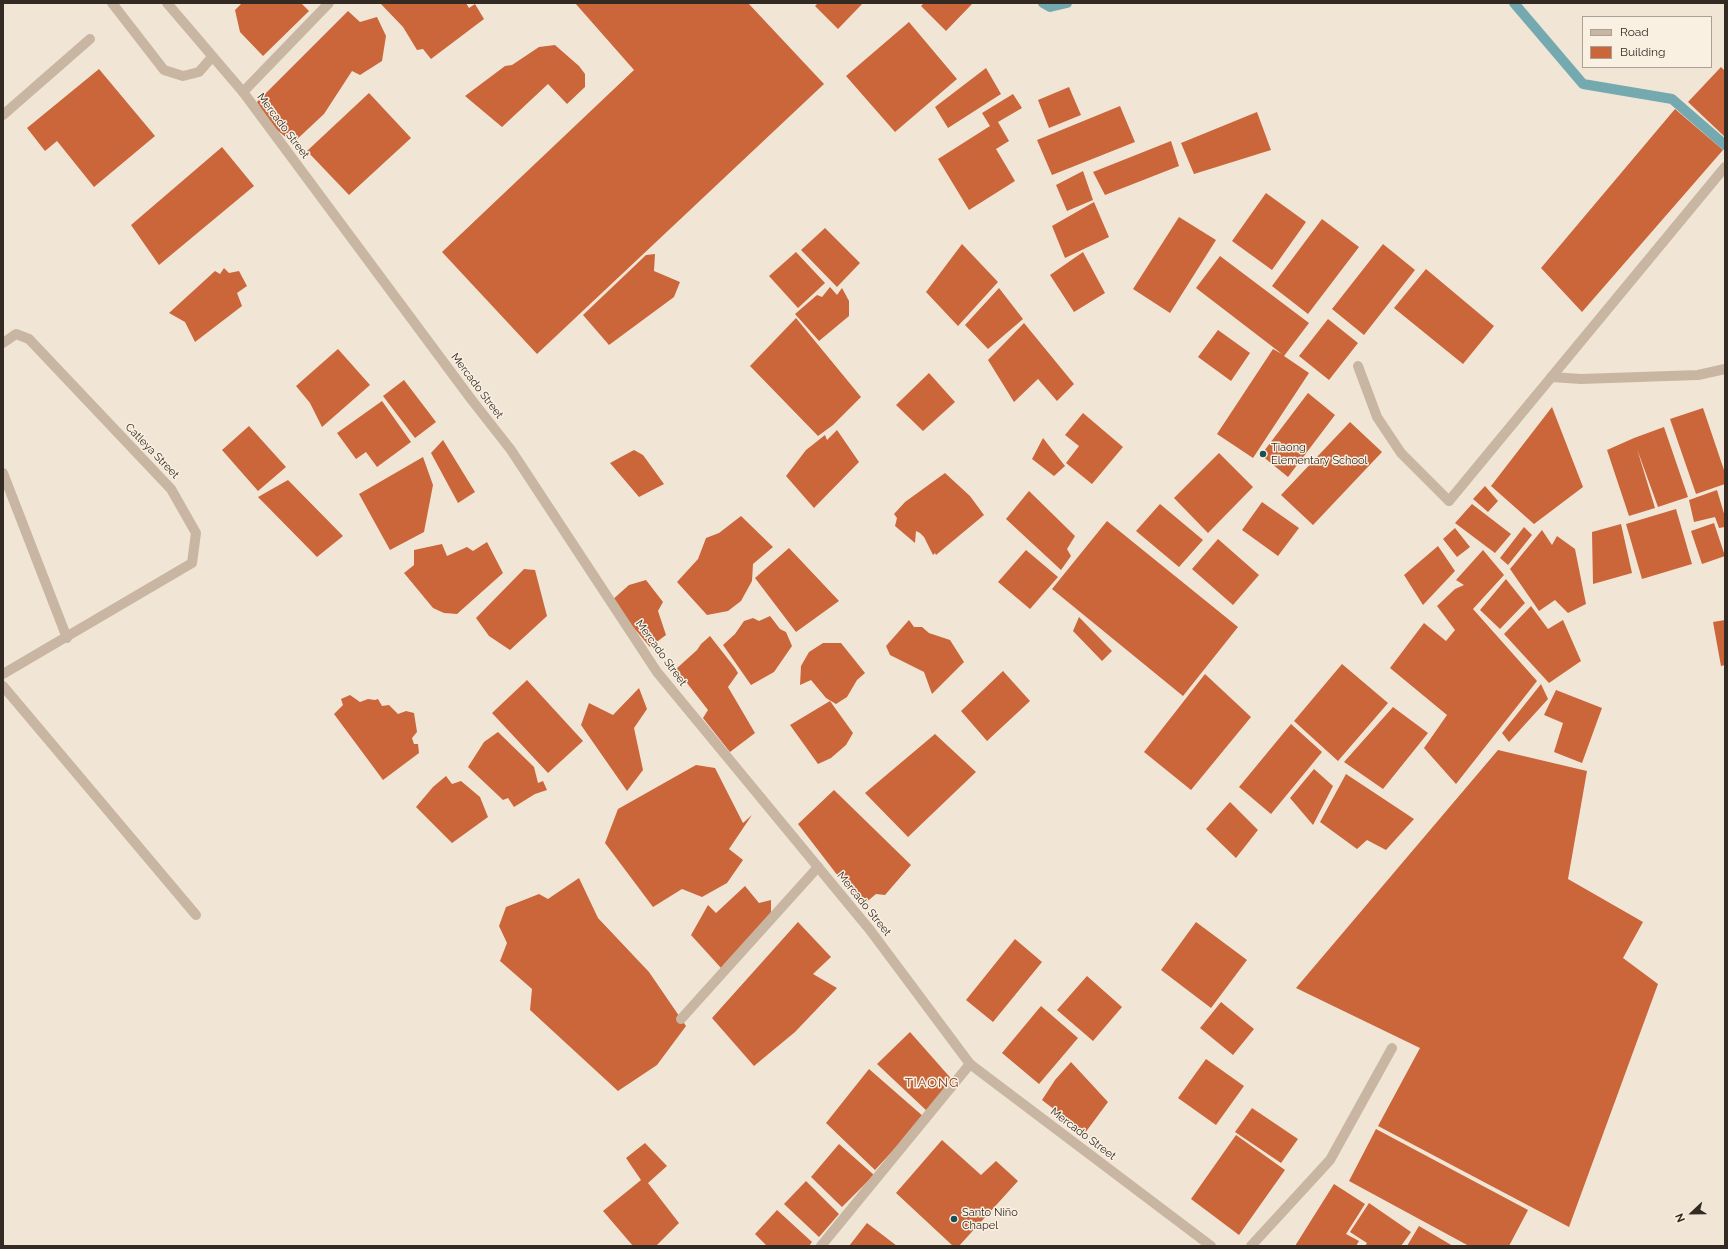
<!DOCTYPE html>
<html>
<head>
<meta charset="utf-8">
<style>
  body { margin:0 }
  #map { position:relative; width:1728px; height:1249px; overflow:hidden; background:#f1e6d6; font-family:Raleway,sans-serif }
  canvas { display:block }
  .frame { position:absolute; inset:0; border:4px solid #342a24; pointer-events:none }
  .legend { position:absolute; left:1582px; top:16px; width:130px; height:52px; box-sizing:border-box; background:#f9f0e2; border:1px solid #aaa196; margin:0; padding:5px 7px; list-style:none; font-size:12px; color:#342a24 }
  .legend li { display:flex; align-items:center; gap:8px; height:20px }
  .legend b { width:20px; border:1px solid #aaa196 }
  .north { position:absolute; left:1672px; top:1193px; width:40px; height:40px; -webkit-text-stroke:3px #f9f0e2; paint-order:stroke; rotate:248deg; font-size:11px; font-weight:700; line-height:16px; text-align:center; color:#342a24 }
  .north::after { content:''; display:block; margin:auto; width:14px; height:18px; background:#342a24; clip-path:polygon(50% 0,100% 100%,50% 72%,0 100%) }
</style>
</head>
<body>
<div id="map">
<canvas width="1728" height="1249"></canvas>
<div class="frame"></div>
<ul class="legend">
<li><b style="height:5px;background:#c9b6a2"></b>Road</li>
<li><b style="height:11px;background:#cb653a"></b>Building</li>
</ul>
<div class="north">N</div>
</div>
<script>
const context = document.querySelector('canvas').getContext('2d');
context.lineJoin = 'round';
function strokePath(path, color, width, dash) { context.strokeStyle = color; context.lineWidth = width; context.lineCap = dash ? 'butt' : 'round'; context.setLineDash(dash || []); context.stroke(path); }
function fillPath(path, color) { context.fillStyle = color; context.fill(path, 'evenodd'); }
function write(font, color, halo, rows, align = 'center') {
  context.font = font + ' Raleway,sans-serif'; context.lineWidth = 3; context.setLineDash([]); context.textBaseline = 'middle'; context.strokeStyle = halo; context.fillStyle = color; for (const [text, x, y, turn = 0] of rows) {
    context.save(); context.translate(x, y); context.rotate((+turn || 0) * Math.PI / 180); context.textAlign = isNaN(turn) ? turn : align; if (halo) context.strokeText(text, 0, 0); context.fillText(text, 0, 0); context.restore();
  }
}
strokePath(new Path2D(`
  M1043,3L1050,7L1067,3
  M1514,3L1583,84L1672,99L1725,145`), '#74aaaf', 10);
fillPath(new Path2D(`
  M242,3H301L309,11L263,56L240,32L235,10Z
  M380,3H466L469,8L475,4L484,19L431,59L423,49L417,50L403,27Z
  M575,3H748L824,84L537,354L442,252L634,70Z
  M818,3H863L838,29L815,6Z
  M924,3H971L972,4L946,31L921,6Z
  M348,11L360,22L377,17L386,36L382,61L360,75L352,71L324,114L293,143L272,126L257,102Z
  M909,22L957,79L895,132L846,76Z
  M555,45L579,66L585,74V87L567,104L548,84L502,127L465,96L505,66L512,65L539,47Z
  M1721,67L1725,71V137L1688,102Z
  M986,68L1001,94L948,128L935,107Z
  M99,69L155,136L94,187L57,141L45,151L27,128Z
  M1069,87L1081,115L1049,128L1038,100Z
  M369,93L411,138L349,195L307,151Z
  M1013,94L1022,108L998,122L1009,141L996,149L1015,181L969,210L938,159L990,126L982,113Z
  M1120,106L1135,142L1052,175L1037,140Z
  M1675,109L1723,150L1582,312L1541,268Z
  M1257,112L1271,150L1194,174L1181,143Z
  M1171,141L1179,166L1105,195L1093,172Z
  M222,147L254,186L159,265L131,225Z
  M1083,171L1093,200L1067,211L1056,185Z
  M1266,193L1306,222L1272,270L1232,241Z
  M1094,202L1109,237L1065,258L1052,226Z
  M1179,217L1216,240L1170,313L1133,289Z
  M1322,219L1359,247L1308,314L1272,286Z
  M825,228L860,263L837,287L801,250Z
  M962,244L998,282L958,326L926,292Z
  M1383,244L1415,270L1364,335L1332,309Z
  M796,252L825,283L798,308L769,276Z
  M1083,252L1105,293L1074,312L1050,275Z
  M655,254L654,271L680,282L674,297L609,345L583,315L646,255Z
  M1220,256L1309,323L1284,356L1309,373L1253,458L1217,434L1273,349L1282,354L1196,288Z
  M224,268L229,273L239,271L247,286L237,293L242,306L195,342L185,322L169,313L215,271L220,274Z
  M1426,269L1494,326L1463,364L1394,308Z
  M830,287L837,295L842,288L849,301V316L819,341L795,314L817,295L822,297Z
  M999,288L1023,319L988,349L965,325Z
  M796,318L861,397L833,425L818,436L750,366Z
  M1328,319L1358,343L1329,380L1299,356Z
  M1024,323L1074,384L1057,401L1038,379L1014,402L988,360Z
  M1218,330L1250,353L1231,381L1198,357Z
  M338,349L370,385L322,427L310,403L296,386Z
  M929,373L955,402L923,431L896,405Z
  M404,380L436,422L415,438L383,396Z
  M1308,393L1335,415L1288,477L1261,455Z
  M382,401L411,442L377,467L366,452L356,459L337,433Z
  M1552,407L1583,487L1534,524L1491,486Z
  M1703,408L1725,473V484L1696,494L1670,419Z
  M1083,413L1123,447L1092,484L1066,463L1079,446L1065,435Z
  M1350,422L1382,452L1313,525L1281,495Z
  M249,426L286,467L258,491L222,450Z
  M1664,427L1688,497L1658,507L1637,449L1655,508L1629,516L1607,450L1634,438Z
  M837,430L859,462L814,508L786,476L806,450L825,435L827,440Z
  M1043,438L1065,466L1054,476L1032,459Z
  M443,440L475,492L458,503L431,453Z
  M634,450L643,455L664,484L639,497L610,463Z
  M1219,453L1253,487L1208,533L1174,498Z
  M423,457L433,485L424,532L390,550L359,494Z
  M945,473L970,496L984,515L936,555L935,553L933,555L924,537L920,533L916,531L915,543L895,526L897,518L894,514L905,502Z
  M288,480L343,536L317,557L258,497Z
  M1485,486L1498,501L1488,512L1473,499Z
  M1717,490L1725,517V527L1719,528L1715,517L1694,522L1689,500Z
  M1029,491L1075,536L1067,549L1071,556L1061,570L1006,519Z
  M1262,502L1299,528L1278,556L1242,530Z
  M1160,504L1203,540L1179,567L1136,531Z
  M1472,504L1511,534L1495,553L1455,523Z
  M1676,509L1692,564L1642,579L1626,524Z
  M741,516L773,547L753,564L752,581L741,601L728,611L707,615L677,582L698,559L706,538L719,533Z
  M1107,521L1238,627L1183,696L1052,589Z
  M1714,523L1725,556L1702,564L1691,531Z
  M1621,524L1632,573L1593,584L1592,532Z
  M1524,527L1532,535L1508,565L1500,558Z
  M1455,528L1470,547L1457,557L1443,539Z
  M1542,530L1552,545L1557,536L1575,549L1586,604L1568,613L1555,600L1539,611L1510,569Z
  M1218,539L1259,575L1233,605L1192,569Z
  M487,542L503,573L457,614L444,613L433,608L404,573L414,565V550L442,544L447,556L467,547L473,551Z
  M1438,546L1455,571L1423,605L1404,575Z
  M789,548L839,601L796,632L755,578Z
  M1026,550L1058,577L1030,609L998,582Z
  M1483,550L1504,575L1473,609L1537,681L1456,784L1424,748L1447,715L1390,668L1424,623L1446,641L1455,630L1437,606L1455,589L1464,585L1456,580Z
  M524,569L535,570L547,616L510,650L489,636L476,618Z
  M1506,579L1525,603L1500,629L1480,610Z
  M646,580L663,602L658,611L666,635L650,647L611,601L629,585Z
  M1531,606L1548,629L1563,620L1581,661L1549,683L1504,634Z
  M770,616L780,629L786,632L792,646L774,672L751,685L723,645L735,634L744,621L753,618L759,621Z
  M1079,617L1112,651L1102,661L1073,631Z
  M909,620L914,627H922L929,633L950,640L964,662L932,694L924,672L890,655L886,646Z
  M1725,620V665L1721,666L1713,622Z
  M710,636L735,668L738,673L728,687L755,733L730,752L703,718L708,710L676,669L697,650L701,644Z
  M823,643H841L865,673L857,680L847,697L836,704L826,698L811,680L800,685L801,666L809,652Z
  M1342,664L1388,703L1338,761L1294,721Z
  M1003,671L1030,701L987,741L961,711Z
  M1205,674L1251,717L1191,790L1144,752Z
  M527,680L583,741L548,773L492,713Z
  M1541,684L1548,699L1509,742L1502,733Z
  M639,688L647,709L634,728L643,770L627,791L581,725L589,703L613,715Z
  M1556,690L1602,708L1582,763L1554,752L1563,723L1544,715Z
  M350,695L360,702L368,699L375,700L378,699L382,706L389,705L398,714L406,711L414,713L417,732L412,738L414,744H418L419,753L383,780L334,714L343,705L341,699Z
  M830,701L853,733L846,745L831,758L818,764L790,725Z
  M1393,707L1428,733L1383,789L1344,762Z
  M1291,724L1322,752L1271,814L1239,787Z
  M498,732L534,767L538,783L543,781L547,790L535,794L514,807L508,798L503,800L468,767L484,742Z
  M935,734L976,772L908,837L865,793Z
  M1498,750L1587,771L1568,879L1643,922L1623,958L1658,984L1569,1227L1378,1126L1420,1048L1296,988Z
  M696,765L715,768L743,823L752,815L729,849L743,860L727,883L702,897L682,889L653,907L605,843L618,809Z
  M1314,769L1333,786L1313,825L1290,798Z
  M1346,774L1414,819L1386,850L1367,840L1357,849L1320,822Z
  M446,776L452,784L461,781L480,797L488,817L452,843L416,807L433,787Z
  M834,790L911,865L885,895L876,894L864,904L838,876L798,824Z
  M1230,802L1258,830L1236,858L1206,829Z
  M579,878L598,918L649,972L686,1026L657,1065L618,1091L530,1010L532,989L500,961L507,943L499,926L506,907L539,894L548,899Z
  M745,886L759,903L771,900V913L721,968L691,935L708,905L716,913Z
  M798,922L831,957L813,974L837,988L795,1032L754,1066L712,1018Z
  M1196,922L1247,960L1211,1008L1161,970Z
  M1015,939L1042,962L993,1022L966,1000Z
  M1087,976L1122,1007L1093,1041L1057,1010Z
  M1221,1002L1254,1029L1233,1055L1200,1028Z
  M1041,1006L1078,1038L1039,1084L1002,1053Z
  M910,1032L955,1083L928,1112L877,1064Z
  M1206,1059L1244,1086L1216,1125L1178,1098Z
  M1071,1062L1108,1102L1085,1133L1042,1100L1055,1080Z
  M869,1069L924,1117L875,1170L826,1123Z
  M1252,1108L1298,1139L1281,1163L1235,1132Z
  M1376,1129L1528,1210L1509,1246H1469L1349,1181Z
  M1236,1135L1285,1170L1239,1235L1191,1199Z
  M942,1140L981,1175L996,1161L1018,1181L959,1246H953L896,1193Z
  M645,1143L667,1166L648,1183L679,1223L656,1246H633L603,1211L641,1180L626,1158Z
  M839,1144L874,1175L842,1207L811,1177Z
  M806,1181L839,1214L819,1237L784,1204Z
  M1334,1184L1365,1204L1346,1234L1359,1241L1356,1246H1295Z
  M1369,1203L1411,1232L1401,1246H1365L1367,1243L1350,1232Z
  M777,1210L812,1242L809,1246H767L755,1234Z
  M867,1223L897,1246H849Z
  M1419,1226L1453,1246H1407Z`), '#cb653a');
strokePath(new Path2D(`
  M112,3L164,70L183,76L199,72L212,57
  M1358,366L1377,417L1401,453L1449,501
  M681,1019L818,867
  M1251,1246L1330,1160L1392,1048`), '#c9b6a2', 10);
strokePath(new Path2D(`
  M243,92L329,3
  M3,115L90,39
  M3,343L16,334L29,339L171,489L196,533L192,563L3,674
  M1551,377L1581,379L1698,375L1725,369
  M3,473L67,638
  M1449,501L1725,167
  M3,686L196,915
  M821,1246L970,1064`), '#c9b6a2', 10);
strokePath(new Path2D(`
  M167,3L243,92L471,399L511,450L657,672L870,930L970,1064L1211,1246`), '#c9b6a2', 10);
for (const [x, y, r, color] of [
  [1263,454,4,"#194f56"],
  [954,1219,4,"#194f56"]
]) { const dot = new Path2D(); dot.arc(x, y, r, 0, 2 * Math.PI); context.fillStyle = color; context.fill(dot); strokePath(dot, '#f9f0e2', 1.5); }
write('11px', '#342a24', '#f9f0e2', [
  ["Mercado Street",283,126,53],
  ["Mercado Street",477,386,53],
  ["Catleya Street",152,451,46],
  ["Mercado Street",661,653,54],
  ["Mercado Street",864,904,51],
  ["Mercado Street",1083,1134,37]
]);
write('11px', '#342a24', '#f9f0e2', [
  ["Tiaong",1271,448],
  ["Elementary School",1271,461],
  ["Santo Niño",962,1213],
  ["Chapel",962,1226]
], 'left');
context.letterSpacing = '1px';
write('13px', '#853a1b', '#f9f0e2', [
  ["TIAONG",932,1083]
]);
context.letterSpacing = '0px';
</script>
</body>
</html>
